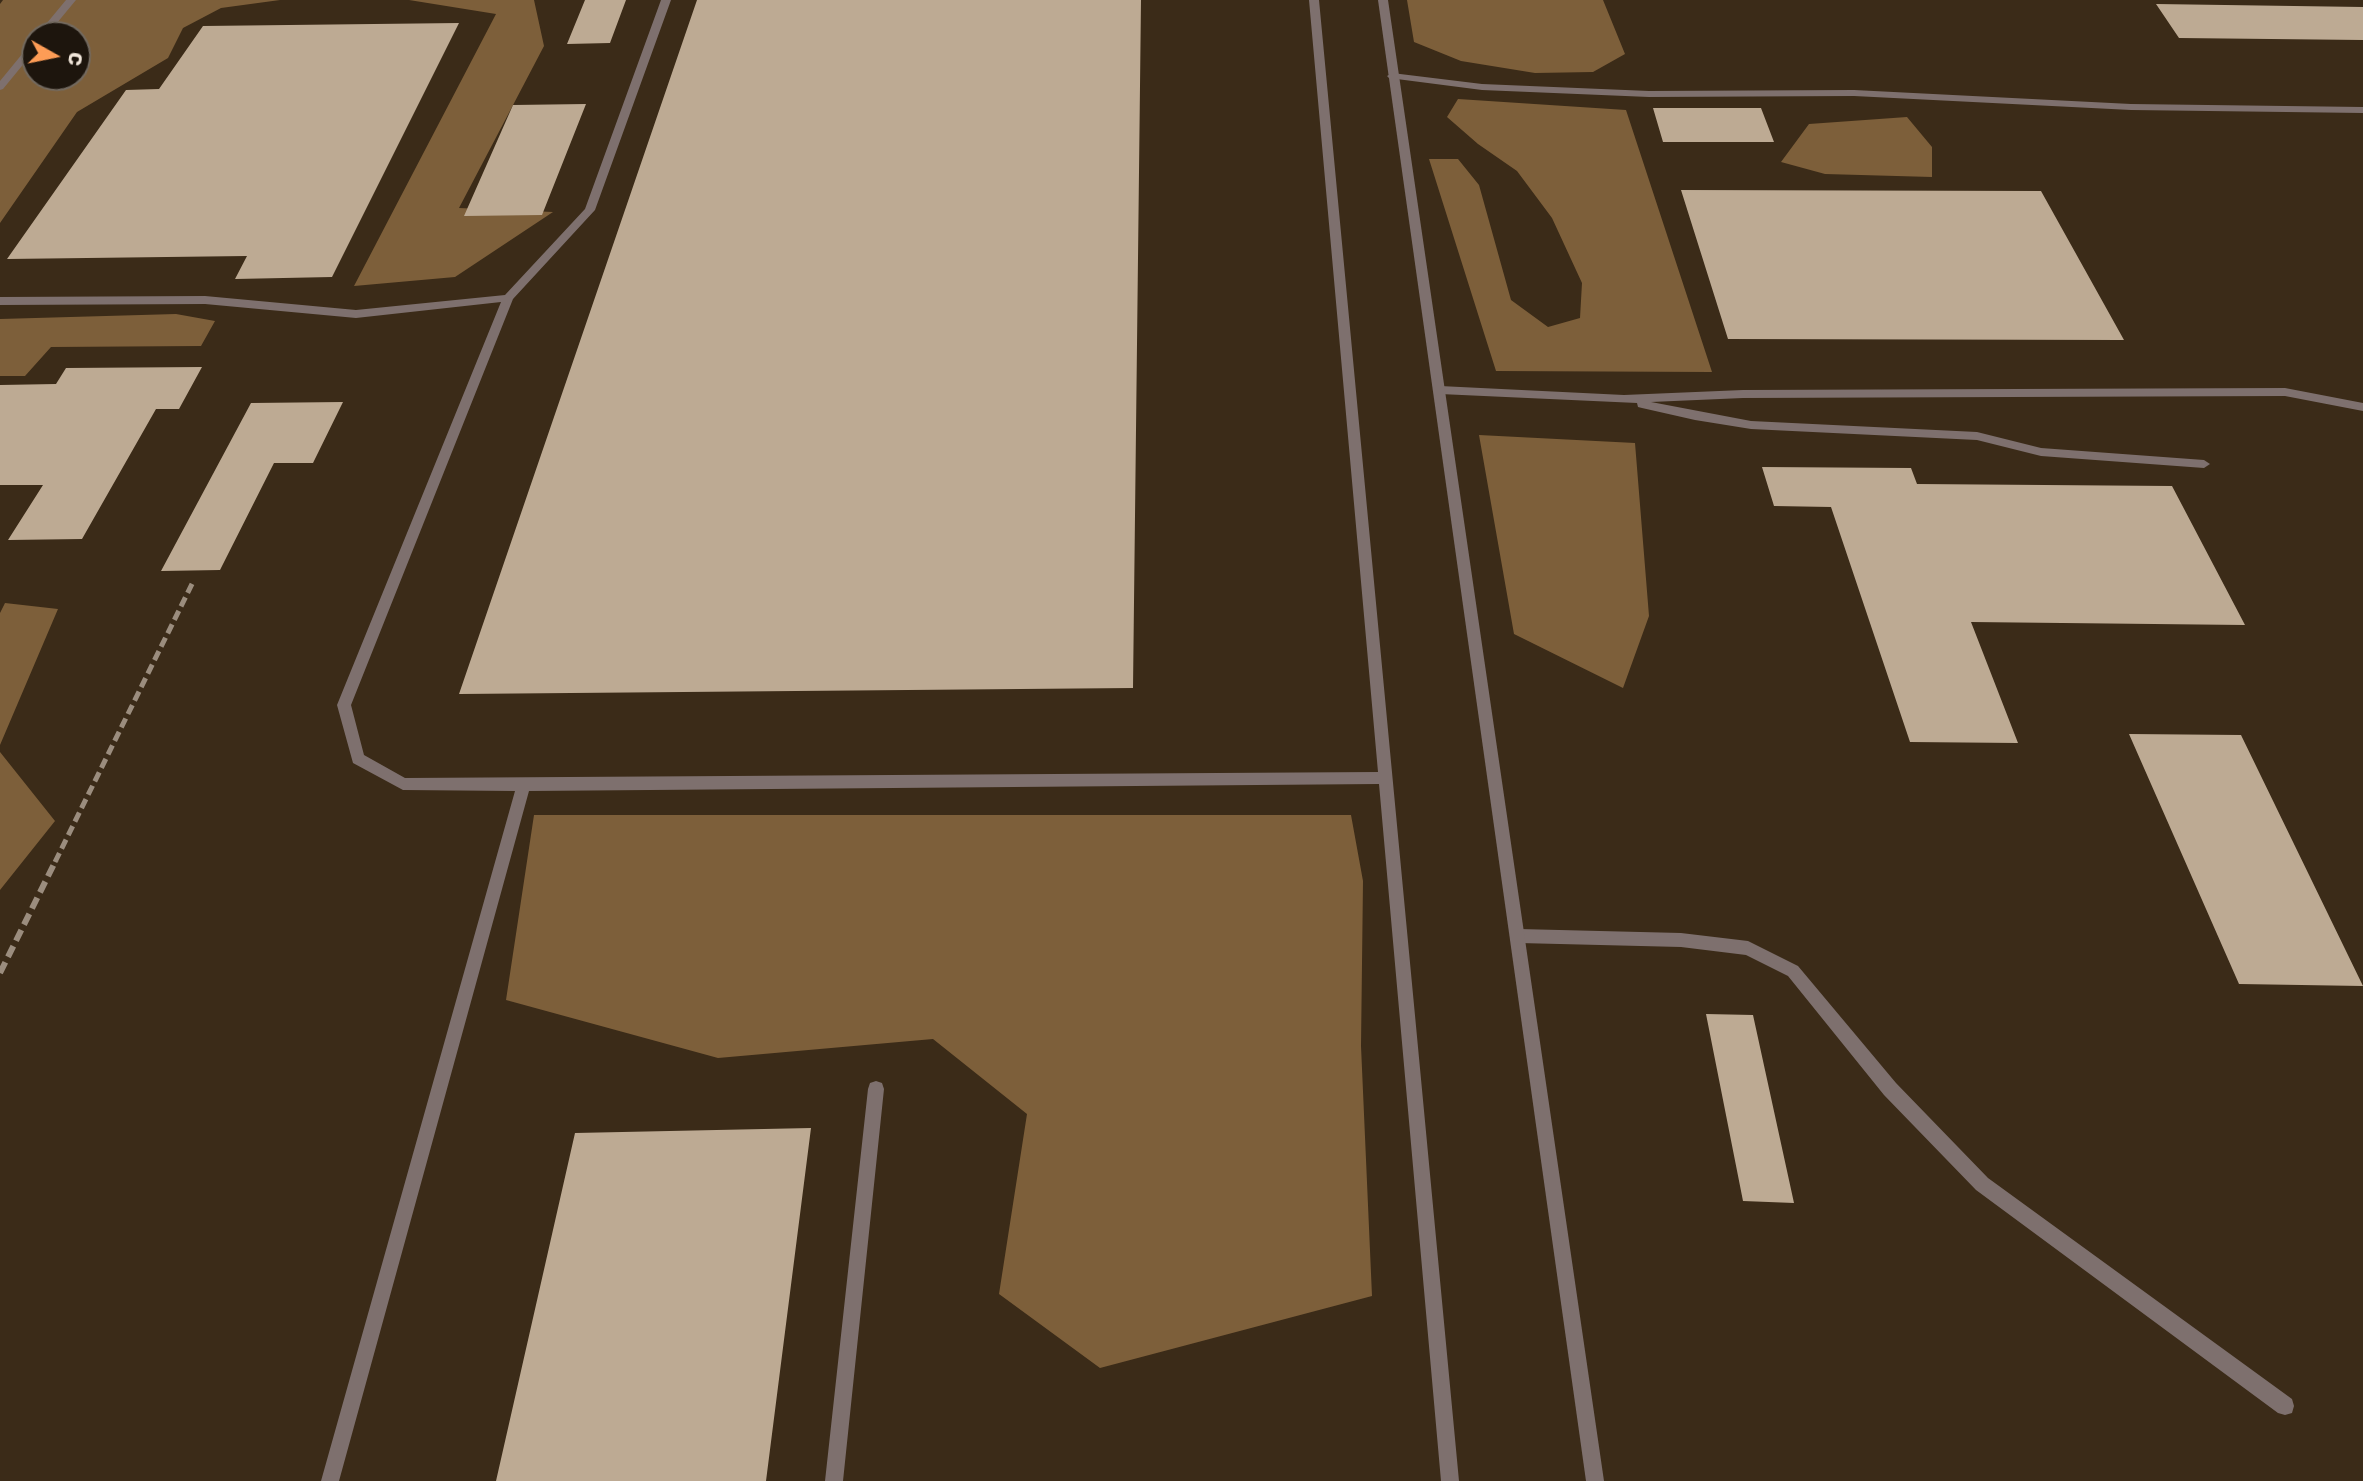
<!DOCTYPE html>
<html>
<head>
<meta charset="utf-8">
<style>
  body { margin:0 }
  #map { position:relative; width:2363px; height:1481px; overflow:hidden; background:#3b2b18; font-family:Rubik,sans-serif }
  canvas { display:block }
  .north { position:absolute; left:21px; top:21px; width:70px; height:70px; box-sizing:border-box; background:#1d150d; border:2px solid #72695f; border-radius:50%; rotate:99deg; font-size:19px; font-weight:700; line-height:28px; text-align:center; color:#f2e7db }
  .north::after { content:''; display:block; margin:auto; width:24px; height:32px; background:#fd9c56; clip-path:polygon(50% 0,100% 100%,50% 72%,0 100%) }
</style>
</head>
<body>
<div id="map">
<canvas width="2363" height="1481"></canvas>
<div class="north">С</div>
</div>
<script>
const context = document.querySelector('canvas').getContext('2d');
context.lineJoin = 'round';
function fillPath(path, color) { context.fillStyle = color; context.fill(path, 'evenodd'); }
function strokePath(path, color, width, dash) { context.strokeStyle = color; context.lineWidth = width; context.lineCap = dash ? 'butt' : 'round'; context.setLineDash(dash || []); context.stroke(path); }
fillPath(new Path2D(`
  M3,0H280L221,8L183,28L168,58L77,112L0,223V4ZM35,35H77V77H35Z
  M409,0H534L544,46L459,208L553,212L455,277L354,286L496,14Z
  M1407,0H1603L1625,54L1593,72L1535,73L1461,61L1414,42Z
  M1458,99L1626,110L1712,372L1496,371L1429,159H1458L1479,185L1511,300L1548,327L1580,318L1582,283L1552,218L1517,171L1478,144L1447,117Z
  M1907,117L1932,147V177L1825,174L1781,162L1809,124Z
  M176,314L215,321L201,346L51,347L25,376H0V319Z
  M1479,435L1635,443L1649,616L1623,688L1514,634Z
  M5,603L58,609L0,745V613Z
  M0,752L55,821L0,890Z
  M534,815H1351L1363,881L1361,1046L1372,1296L1100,1368L999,1294L1027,1114L933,1039L718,1058L506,1000Z`), '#7d5f3a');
fillPath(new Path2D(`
  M585,0H626L610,43L567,44Z
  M697,0H1141L1133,688L459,694Z
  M2156,4L2363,7V40L2179,38Z
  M459,23L332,277L235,279L247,256L7,259L126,90L159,89L203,26Z
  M586,104L542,215L464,216L513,105Z
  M1653,108H1761L1774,142H1663Z
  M1681,190L2041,191L2124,340L1728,339Z
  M202,367L179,409H156L82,539L8,540L43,485H0V385L56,384L66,368Z
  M343,402L313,463H274L220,570L161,571L251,403Z
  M1762,467L1911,468L1917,484L2172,486L2245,625L1971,622L2018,743L1910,742L1831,507L1774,506Z
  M2129,734L2241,735L2363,986L2239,984Z
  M1706,1014L1753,1015L1794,1203L1743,1201Z
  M811,1128L766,1481H496L575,1133Z`), '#bdaa93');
fillPath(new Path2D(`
  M66,0H76L47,35H37Z
  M661,0H671L595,210L513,299L351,705L364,755L405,778L1378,772L1309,0H1319L1459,1481H1441L1379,784L529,791L339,1481H321L515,791L403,790L353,763L337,705L501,302L356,318L205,304L0,305V297L205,296L356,310L505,295L585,209Z
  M35,41V50L3,89L0,90V81L32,42Z
  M1392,73L1482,84L1649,91L1854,90L2131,104L2363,107V113L2131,110L1854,96L1649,97L1482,90L1389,78L1387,76Z
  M1440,386L1624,395L1743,390L2285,388L2363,403V411L2285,396L1743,398L1651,402L1751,421L1977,432L2041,448L2204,460L2210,464L2204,468L2041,456L1977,440L1751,429L1695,420L1642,408L1638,407L1637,403L1440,394L1434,390Z
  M1519,929L1681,933L1748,941L1798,966L1896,1083L1988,1178L2292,1399L2294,1406L2292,1413L2285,1415L2278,1413L1976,1190L1884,1095L1788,976L1746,955L1681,947L1519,943L1514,941L1511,936L1514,931Z
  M876,1081L882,1083L884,1089L843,1481H825L868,1089L870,1083Z`), '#7e706e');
fillPath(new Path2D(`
  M1378,0H1388L1604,1481H1586Z`), '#7e706e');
strokePath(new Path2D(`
  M55,862L193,582`), '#9b8d7e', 5, [10, 5]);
strokePath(new Path2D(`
  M0,973L56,860`), '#9b8d7e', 6, [12, 6]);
</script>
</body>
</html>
